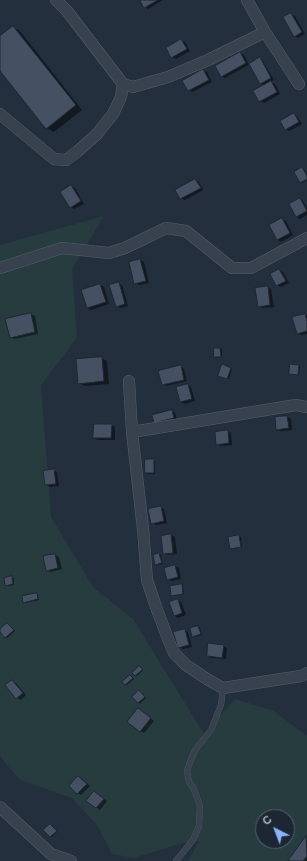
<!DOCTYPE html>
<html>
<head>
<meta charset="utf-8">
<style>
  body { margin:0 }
  #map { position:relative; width:307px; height:861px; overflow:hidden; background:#242f3e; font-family:"Work Sans",sans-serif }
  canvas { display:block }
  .north { position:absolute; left:255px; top:809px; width:40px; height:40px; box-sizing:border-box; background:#1d2633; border:1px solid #59626f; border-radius:50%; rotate:318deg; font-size:11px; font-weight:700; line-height:16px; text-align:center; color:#b4bcc9 }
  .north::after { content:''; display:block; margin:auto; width:14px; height:18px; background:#8ab4f8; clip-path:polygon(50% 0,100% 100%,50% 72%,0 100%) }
</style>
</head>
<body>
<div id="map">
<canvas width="307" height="861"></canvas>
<div class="north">С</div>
</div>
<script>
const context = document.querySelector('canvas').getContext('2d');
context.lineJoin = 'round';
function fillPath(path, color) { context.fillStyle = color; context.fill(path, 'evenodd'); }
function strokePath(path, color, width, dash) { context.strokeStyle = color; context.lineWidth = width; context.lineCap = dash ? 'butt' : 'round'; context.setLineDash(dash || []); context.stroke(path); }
fillPath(new Path2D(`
  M104,216L72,269L77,338L41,385L51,517L93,587L133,619L204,734L235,699L274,711L307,736V861H188L199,841L183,843L134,858L112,854L97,825L72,798L20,780L5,763L0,755V245ZM263,817H287V841H263Z`), '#263c3f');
fillPath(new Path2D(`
  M141,0H163L148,9L145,7Z
  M291,14L295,16L305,34L298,38L295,36Z
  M13,27L20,31L82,110L54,132L47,128L0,70V37Z
  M181,40L185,42L190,51L176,59L172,57Z
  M240,53L244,55L249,65L260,59L263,61L274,80L270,82L275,84L280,94L264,103L260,101L265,86L260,83L250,64L225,78L221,76Z
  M203,70L207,72L212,82L192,92L189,90Z
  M294,114L297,116L302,124L289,131L286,129Z
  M302,169H304L307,175V180L302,183L300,182Z
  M195,180L199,182L203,190L185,200L181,198Z
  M71,186L75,188L84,204L74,209L71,207Z
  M300,199L303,201L307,208V215L300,219L297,217L290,204Z
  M282,219L286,221L293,235L281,242L278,240L270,226Z
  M140,260L144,262L149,283L139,285L135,283L130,262Z
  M279,270L283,272L289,283L281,287L277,285Z
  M118,283L122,285L128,306L120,308L116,306Z
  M100,285L104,287L109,304L91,310L87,308Z
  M268,287L271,289L274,307L262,308L259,306Z
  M31,314L35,316L38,334L14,339L10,337Z
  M305,315L307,316V334L301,335L298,333Z
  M215,349H222V357L217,358L215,357Z
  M101,358L107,361L109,384L85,386L79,383Z
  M180,366L184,369L187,381L166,386L162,384Z
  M223,366L232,369L229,379L221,376Z
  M298,366H300L299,375L290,374Z
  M188,385L191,387L195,401L184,404L181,402Z
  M172,411L175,413L177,420L159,424L155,422Z
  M287,417L291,419L292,430L281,431L277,429Z
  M111,425L115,427V440H98L94,438Z
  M227,431L231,433L232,445L221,446L217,444Z
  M154,460L155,461V474H147L146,473Z
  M53,470L57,472L59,486L50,487L46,485Z
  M160,507L164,509L167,523L156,525L152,523Z
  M171,535L175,537L177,554L168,555L164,553Z
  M239,536L241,537L242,547L232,549L231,548L229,538Z
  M159,554L161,555L163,564L158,565L156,564Z
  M55,555L59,557L62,569L50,572L47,570L44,557Z
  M175,566L179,568L181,579L171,581L168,579Z
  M12,577L14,578V585L8,586L6,585Z
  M181,585L183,586L184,594L173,596L172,595Z
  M37,594L38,595L39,600L25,603L24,602Z
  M178,600L181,602L186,615L178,618L175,616Z
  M7,624L15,631L7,638L0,631Z
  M198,627L200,628L202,635L195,637L193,636Z
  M185,630L188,632L192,647L183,649L179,647Z
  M223,646L227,648L226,659L211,658L208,656Z
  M141,668L143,670L137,676L133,673Z
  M132,677L134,679L127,685L125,684Z
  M12,681L16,683L26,695L21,700L17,698Z
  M141,692L146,698L140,704L133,697Z
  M142,711L154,721L144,733L128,721Z
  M79,777L82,779L90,786L81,795L78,793Z
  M97,794L107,801L100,810L88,800Z
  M51,826L57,832L52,837L45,830Z
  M307,838V861H289Z`), '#0007');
const building = new Path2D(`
  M140,0H158L144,8Z
  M291,13L302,32L294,37L283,17Z
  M13,26L76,105L46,129L0,71V36Z
  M181,39L187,49L171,58L166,48Z
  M240,52L246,63L221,77L215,66Z
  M260,57L271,78L260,84L249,64Z
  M203,69L209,80L188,91L182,81Z
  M271,81L277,92L259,102L253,91Z
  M294,113L299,122L285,130L280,121Z
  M302,167L307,176V179L300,183L294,172Z
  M195,179L201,188L180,199L175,190Z
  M71,185L81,201L70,208L60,192Z
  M300,198L307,211L296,217L289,204Z
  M282,218L290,233L277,240L269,225Z
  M140,259L146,281L134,284L129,262Z
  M279,269L286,281L276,286L270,274Z
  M119,282L125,304L116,307L109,285Z
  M100,284L106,302L87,308L81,290Z
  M268,286L270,305L258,307L255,288Z
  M31,313L35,332L10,338L5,319Z
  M305,314L307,321V331L297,334L292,317Z
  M214,348H220L221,357H214Z
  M102,357L104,381L78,384L76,359Z
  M222,364L231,368L227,379L218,376Z
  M290,364L299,365L298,375L289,374Z
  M181,365L184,380L162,385L158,371Z
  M188,384L192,399L180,402L176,387Z
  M172,410L174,418L154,423L152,415Z
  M287,416L289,428L276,430L275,417Z
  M94,424H112L111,438H93Z
  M228,430L229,443L216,445L215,432Z
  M145,459H154V473H145Z
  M54,469L56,484L45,485L43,471Z
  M161,506L164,521L151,524L148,509Z
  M171,534L173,553L163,554L161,536Z
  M239,535L241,547L230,549L228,537Z
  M159,553L162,563L155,565L153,555Z
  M55,554L58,568L46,571L43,556Z
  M175,565L178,577L167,580L164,568Z
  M12,576L13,584L5,586L4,578Z
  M182,584L183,594L171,596L170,586Z
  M37,593L38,599L23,603L22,596Z
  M178,599L182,613L174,616L169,602Z
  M7,623L14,630L5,638L0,632V629Z
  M198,626L201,634L192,637L190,628Z
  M185,629L189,645L178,648L173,632Z
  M208,643L224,645L222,658L207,656Z
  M139,666L143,669L135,676L132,673Z
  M130,675L133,678L125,685L122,682Z
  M12,680L23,693L16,699L5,685Z
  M139,690L145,697L138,703L132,697Z
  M138,708L151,718L140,732L127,722Z
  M78,776L87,784L77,794L69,786Z
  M94,791L104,799L96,808L86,801Z
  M50,824L57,831L50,837L43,830Z
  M306,836L307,856L303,861H288Z`);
fillPath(building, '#455162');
strokePath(building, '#1f2835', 1);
const service = new Path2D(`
  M176,861L193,840L199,826L200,806L194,789L189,782L187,771L190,762L195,750L211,730L221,705L223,688`);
const minor = new Path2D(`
  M56,0L67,11L123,84L133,87L168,77L208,60L265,32
  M247,0L265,32L299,84
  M0,114L54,159L66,160L78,151L97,134L113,114L121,97L123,84
  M0,268L62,248L109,253L125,248L166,228L186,231L232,268H251L307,238
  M129,381L132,432L143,529L147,580L156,607L168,639L174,653L186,665L210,681L223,688L301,676L307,673
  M132,432L296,405L307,407
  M0,807L51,854L71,861`);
strokePath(service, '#565f6c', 6);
strokePath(minor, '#565f6c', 12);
strokePath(service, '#38414e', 5.5);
strokePath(minor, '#38414e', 11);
</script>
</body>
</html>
